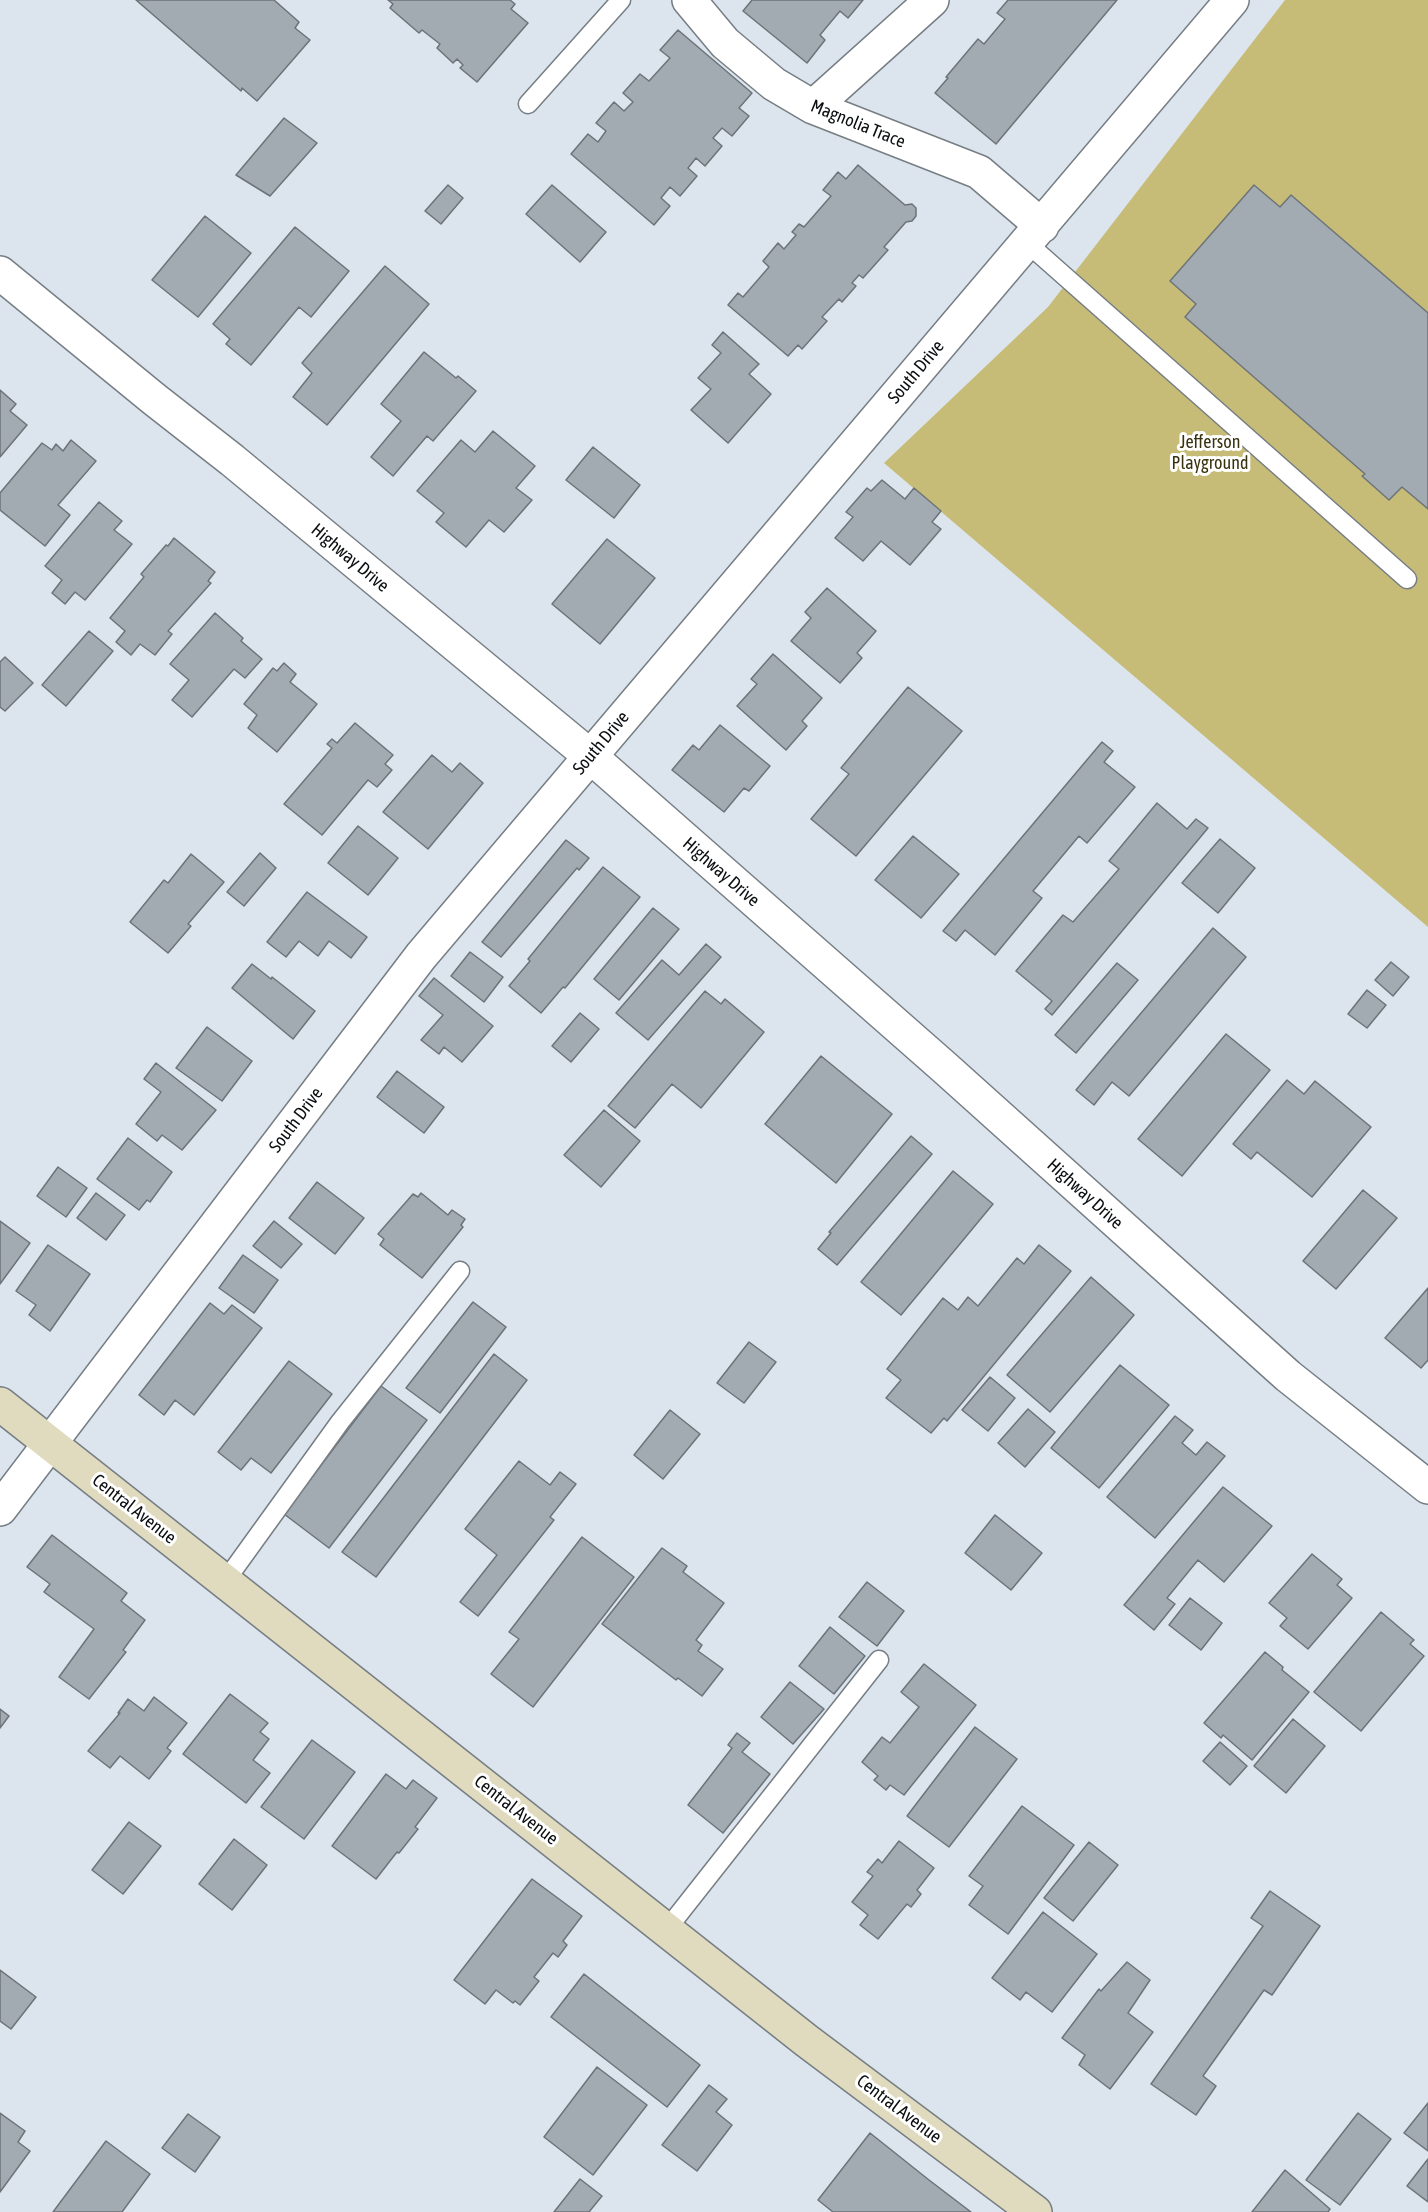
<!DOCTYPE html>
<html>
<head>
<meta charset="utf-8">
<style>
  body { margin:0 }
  canvas { display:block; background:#dce5ed }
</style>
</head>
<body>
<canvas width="1428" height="2212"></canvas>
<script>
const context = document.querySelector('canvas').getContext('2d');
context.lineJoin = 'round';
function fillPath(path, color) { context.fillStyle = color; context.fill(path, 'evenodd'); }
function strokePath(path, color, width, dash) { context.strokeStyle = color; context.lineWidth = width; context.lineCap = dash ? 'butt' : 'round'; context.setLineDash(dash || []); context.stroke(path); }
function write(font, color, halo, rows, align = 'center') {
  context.font = font + ' "Asap Condensed",sans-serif'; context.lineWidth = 6; context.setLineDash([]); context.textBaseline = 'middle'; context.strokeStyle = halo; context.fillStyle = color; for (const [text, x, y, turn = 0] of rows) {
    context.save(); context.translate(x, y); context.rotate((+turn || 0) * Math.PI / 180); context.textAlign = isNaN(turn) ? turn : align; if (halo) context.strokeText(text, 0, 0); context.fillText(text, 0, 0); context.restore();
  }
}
fillPath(new Path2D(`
  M1285,0H1428V927L884,463L1048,307Z`), '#c7bc77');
const building = new Path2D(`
  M136,0H274L299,22L295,28L310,40L257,101L242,88L241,91Z
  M388,0H510L515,4L511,9L528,23L477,82L460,68L463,65L457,59L453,63L437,48L440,44L422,30L419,33L390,8L393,4Z
  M752,0H863L848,18L840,11L820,35L825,40L807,63L743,11Z
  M1008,0H1117L996,144L935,93L948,78L946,77L978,39L984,44L1005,19L997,13Z
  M678,30L752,93L739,108L749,116L732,136L722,128L713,138L722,146L705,166L696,158L688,168L697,176L680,196L670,187L661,198L670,206L654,225L571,154L588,134L598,142L606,131L596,123L614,102L624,111L633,102L623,93L640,74L649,81L670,58L660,50Z
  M284,118L317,143L270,196L236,175Z
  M858,165L905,205L912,204L916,208V216L912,221L906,222L884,247L888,250L863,278L859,275L852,283L856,286L842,302L839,299L822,317L827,321L802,349L798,345L788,356L728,305L738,293L743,297L769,267L763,261L778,243L784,249L796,235L792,232L799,224L804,227L831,196L823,190L838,172L846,179Z
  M448,185L463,198L441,224L425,211Z
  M552,185L606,232L580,262L526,214Z
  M1254,185L1280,207L1291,195L1428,313V509L1402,487L1389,500L1362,476L1365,474L1185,317L1196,304L1170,281Z
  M205,216L251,253L198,317L152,280Z
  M295,227L349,271L311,317L299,307L251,365L226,344L230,339L213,324Z
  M385,266L429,304L327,425L293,397L312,373L302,363Z
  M723,332L759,364L749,374L771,394L728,443L691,410L711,389L698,378L721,353L712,345Z
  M424,352L456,378L458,376L476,391L433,441L427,436L393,476L371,457L401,421L381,404Z
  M0,390L16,404L10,411L27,425L0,457Z
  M493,431L535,466L516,488L532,500L504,532L489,520L466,547L436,522L444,513L417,491L461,440L475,452Z
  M71,440L96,461L58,505L70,515L45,546L0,510V493L42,443L52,450L56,444L63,451Z
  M593,447L640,485L614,518L566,480Z
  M882,480L905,499L914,488L941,511L932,522L941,529L910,565L881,541L863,561L835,538L853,517L846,512L867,488L871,491Z
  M99,502L122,521L114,530L132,544L85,600L75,592L65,604L52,593L62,580L45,566Z
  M174,538L215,572L208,581L211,583L168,631L172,634L155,655L140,644L131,655L116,642L125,631L110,618L144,577L141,574L166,545L168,546Z
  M607,539L655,578L600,644L552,604Z
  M827,588L876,631L857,653L862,658L840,683L791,641L811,618L805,612Z
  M215,613L243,638L241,641L262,659L245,678L234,669L192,717L172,700L189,680L170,664Z
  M89,631L113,651L66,706L42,685Z
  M773,654L822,698L802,721L807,726L786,750L737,706L757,684L751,679Z
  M5,657L33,683L5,711L0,707V662Z
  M284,663L296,674L290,682L317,704L277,752L248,728L257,715L244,704L273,668L277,671Z
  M908,687L962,731L856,856L811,819L849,774L841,768Z
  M355,723L393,755L385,764L392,770L377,787L368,780L322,835L284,804L332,748L327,744L332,739L337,743Z
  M720,725L770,766L749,791L744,788L724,812L672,770L693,745L699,750Z
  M1102,742L1113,751L1104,762L1135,787L1087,843L1079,836L1033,891L1042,898L995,955L965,930L956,941L943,931Z
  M432,755L452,772L460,763L483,783L428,849L383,812Z
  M1157,803L1187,829L1196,819L1208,828L1052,1015L1045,1009L1052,1001L1016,971L1063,915L1073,922L1119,869L1109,861Z
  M358,826L398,858L368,895L328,863Z
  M913,836L959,874L921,918L875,880Z
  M1220,839L1255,868L1218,913L1182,883Z
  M566,840L589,858L579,870L577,868L501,957L482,942Z
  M260,853L276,868L244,906L227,892Z
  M191,854L224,882L188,924L191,926L168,953L130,922L164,880L168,883Z
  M603,867L640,897L565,988L563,987L541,1013L509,986L530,961L528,959Z
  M307,892L367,937L351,958L329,941L318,956L299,941L286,957L267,942Z
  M653,908L679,929L619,1000L594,979Z
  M1213,928L1246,957L1129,1096L1112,1082L1094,1105L1076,1090Z
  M706,944L721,957L648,1040L616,1013L662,960L679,975Z
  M470,952L503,977L484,1002L451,976Z
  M1391,962L1409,977L1393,996L1375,980Z
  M1117,963L1138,980L1076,1053L1055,1035Z
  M252,964L271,979L272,977L315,1011L293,1039L232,988Z
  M434,978L493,1026L462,1062L444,1047L439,1054L421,1040L443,1015L419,996Z
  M1367,990L1386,1005L1367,1028L1348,1014Z
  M705,991L721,1004L725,999L764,1032L701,1108L672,1084L635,1128L608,1106Z
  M580,1013L599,1029L571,1062L552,1046Z
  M207,1027L252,1061L222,1101L176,1068Z
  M1226,1034L1270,1070L1182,1176L1138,1139Z
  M821,1056L892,1114L836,1183L765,1124Z
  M156,1063L216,1110L182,1150L162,1135L157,1141L136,1124L161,1092L144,1079Z
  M397,1071L444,1107L424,1133L377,1097Z
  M1287,1080L1304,1094L1315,1081L1371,1127L1312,1197L1257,1152L1251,1159L1233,1144Z
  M604,1110L640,1141L601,1187L564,1155Z
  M911,1136L932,1154L837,1265L818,1249L831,1233L829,1232Z
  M128,1138L172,1172L150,1202L147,1200L139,1210L97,1179Z
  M58,1167L87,1188L66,1217L37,1196Z
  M953,1171L993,1204L901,1315L861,1282Z
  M317,1182L364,1218L335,1254L289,1218Z
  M1363,1190L1397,1218L1336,1289L1303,1261Z
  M96,1193L125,1215L106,1240L77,1218Z
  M421,1193L448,1215L452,1210L465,1219L461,1225L463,1227L422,1278L380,1245L384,1239L378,1234L413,1194L418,1197Z
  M0,1221L30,1243L0,1284Z
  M274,1221L302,1244L281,1268L253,1246Z
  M48,1245L90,1274L50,1331L29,1315L36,1305L16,1291Z
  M1039,1245L1071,1271L947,1421L944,1418L931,1433L886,1398L901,1380L887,1369L943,1298L958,1310L968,1297L978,1306L1017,1258L1024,1264Z
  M243,1255L278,1280L254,1313L219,1288Z
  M1091,1277L1134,1315L1050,1412L1007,1375Z
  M1428,1288V1360L1421,1368L1385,1338Z
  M473,1302L506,1327L440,1413L406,1388Z
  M210,1303L224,1314L232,1305L262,1328L194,1415L175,1400L164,1415L139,1395Z
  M749,1342L776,1362L744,1403L717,1383Z
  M494,1354L527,1380L376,1577L342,1552Z
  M289,1361L332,1394L271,1473L251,1458L241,1470L218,1452Z
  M1120,1365L1169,1405L1099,1488L1051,1448Z
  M990,1377L1015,1398L988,1431L962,1410Z
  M381,1386L427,1420L329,1548L284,1514Z
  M1028,1409L1055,1432L1025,1467L998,1443Z
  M670,1410L700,1434L663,1479L634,1455Z
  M1175,1416L1193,1430L1182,1443L1196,1455L1207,1442L1225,1456L1155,1538L1107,1497Z
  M519,1461L550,1485L560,1472L576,1484L550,1517L554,1520L478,1616L460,1602L497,1555L465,1529Z
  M1223,1487L1272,1526L1224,1582L1198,1560L1167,1598L1175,1604L1154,1630L1124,1605Z
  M995,1515L1042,1553L1011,1590L965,1553Z
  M52,1535L127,1593L121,1601L145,1620L123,1650L126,1652L89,1699L59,1677L94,1629L44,1592L50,1584L27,1567Z
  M582,1537L634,1577L533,1707L491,1674L519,1639L509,1632Z
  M662,1548L687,1566L683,1572L724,1603L696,1640L702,1645L698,1651L723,1669L702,1696L678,1678L676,1680L602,1624Z
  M1312,1554L1342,1579L1337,1585L1352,1598L1308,1649L1280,1626L1287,1618L1269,1603Z
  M867,1582L904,1611L877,1646L839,1617Z
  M1190,1598L1222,1623L1201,1650L1169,1625Z
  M1381,1612L1414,1640L1410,1644L1424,1656L1361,1731L1314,1692Z
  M830,1627L865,1656L834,1694L799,1666Z
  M1265,1652L1283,1667L1282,1670L1309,1692L1252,1760L1223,1735L1221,1738L1204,1723Z
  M924,1664L976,1705L904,1795L890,1785L886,1790L874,1780L878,1776L862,1762L882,1737L890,1743L919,1707L901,1692Z
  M790,1682L824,1709L793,1744L761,1717Z
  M230,1694L268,1723L260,1732L269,1739L253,1760L270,1773L246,1803L183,1754Z
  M154,1697L187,1723L167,1748L171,1751L149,1779L120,1756L110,1768L88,1751L120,1713H118L128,1699L144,1711Z
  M0,1709L9,1716L0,1728Z
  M1293,1719L1325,1746L1286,1793L1254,1766Z
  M975,1727L1017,1759L949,1847L907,1816Z
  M737,1733L750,1743L742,1752L770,1774L723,1833L688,1805L732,1748L728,1745Z
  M312,1740L355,1772L304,1839L261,1807Z
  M1220,1742L1247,1766L1230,1785L1203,1761Z
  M386,1774L406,1789L413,1780L437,1798L415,1827L418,1829L399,1853L397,1852L376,1879L332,1846Z
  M1022,1806L1074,1845L1008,1934L969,1905L983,1886L969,1876Z
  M129,1822L161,1846L123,1894L92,1870Z
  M234,1839L267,1865L232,1910L199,1884Z
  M899,1841L934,1868L917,1890L921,1894L911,1907L907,1904L878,1939L860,1925L868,1915L852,1902L873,1876L867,1872L878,1859L882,1863Z
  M1089,1842L1118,1865L1073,1921L1044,1898Z
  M532,1879L582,1916L563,1941L567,1945L558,1957L553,1953L534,1977L539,1981L520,2005L515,2001L513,2003L496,1990L485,2004L454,1980Z
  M1270,1891L1320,1926L1272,1995L1264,1990L1203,2076L1216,2086L1196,2115L1151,2084L1263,1926L1251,1918Z
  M1043,1912L1097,1954L1052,2012L1026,1992L1020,2000L992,1978Z
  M1127,1962L1150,1980L1128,2013L1153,2032L1110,2089L1079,2065L1085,2055L1062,2038L1099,1989L1101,1991Z
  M0,1970L36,1997L11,2029L0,2021Z
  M584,1974L700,2065L667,2107L551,2017Z
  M597,2067L647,2105L593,2175L544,2137Z
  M709,2085L727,2099L716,2112L732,2125L697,2171L662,2145Z
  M1428,2103V2151L1404,2133Z
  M0,2113L25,2131L18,2142L30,2151L0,2192Z
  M1358,2113L1391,2139L1340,2205L1306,2180Z
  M188,2114L220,2137L195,2172L162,2148Z
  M870,2133L929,2180L971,2212H833L818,2200Z
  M106,2141L150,2174L122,2212H53Z
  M1428,2159V2202L1407,2186Z
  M1285,2170L1330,2209L1328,2212H1252Z
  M580,2179L602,2196L589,2212H554Z`);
fillPath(building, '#a3abb2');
strokePath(building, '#6c747a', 1.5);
const service = new Path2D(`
  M528,104L621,0
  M1026,242L1407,579
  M226,1580L340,1422L460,1271
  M667,1929L879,1660`);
const minor = new Path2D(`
  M689,0L725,43L774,84L813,107L979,172L1042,226
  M813,107L932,0
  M0,273L154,399L232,460L590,756L944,1067L1288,1376L1428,1487
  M0,1509L421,956L1232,0`);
const secondary = new Path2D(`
  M0,1404L807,2041L1035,2212`);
strokePath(service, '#767e84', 21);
strokePath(minor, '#767e84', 36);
strokePath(secondary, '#767e84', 36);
strokePath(service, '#fff', 18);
strokePath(minor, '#fff', 33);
strokePath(secondary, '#e0dbbe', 33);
write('18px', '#0b0e10', '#fff', [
  ["Magnolia Trace",858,124,22],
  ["South Drive",916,372,-50],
  ["Highway Drive",350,558,40],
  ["South Drive",601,743,-50],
  ["Highway Drive",721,872,41],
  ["South Drive",296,1120,-53],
  ["Highway Drive",1085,1194,42],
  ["Central Avenue",134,1509,38],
  ["Central Avenue",516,1810,38],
  ["Central Avenue",899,2109,37]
]);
write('18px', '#38320e', '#fff', [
  ["Jefferson",1210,442],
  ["Playground",1210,463]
]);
</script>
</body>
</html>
